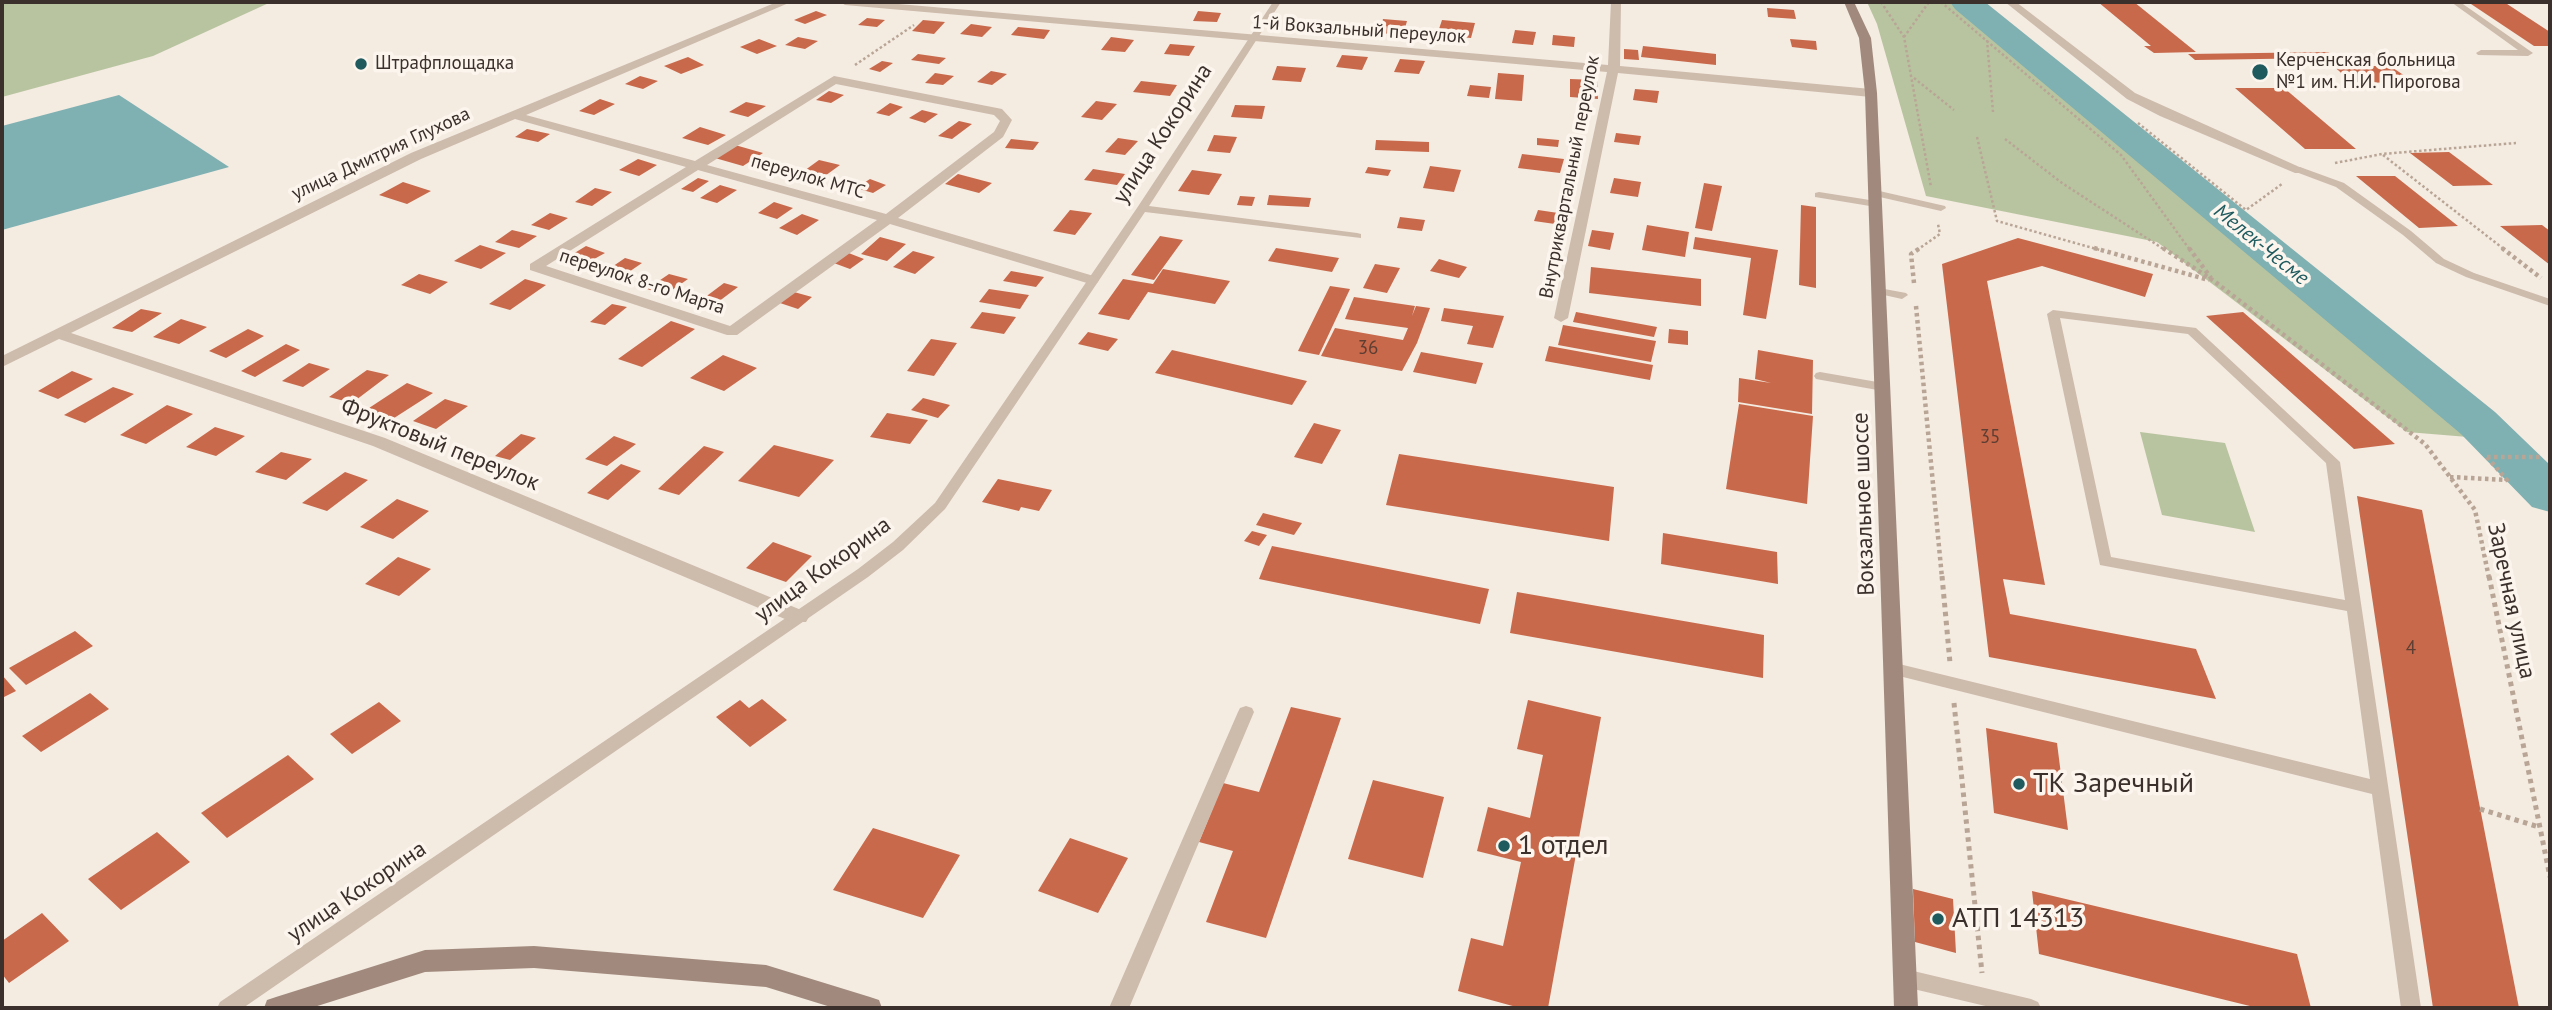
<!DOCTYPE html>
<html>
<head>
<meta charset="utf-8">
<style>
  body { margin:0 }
  #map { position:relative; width:2552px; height:1010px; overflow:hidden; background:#f4ebe1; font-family:"PT Sans",sans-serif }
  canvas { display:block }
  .frame { position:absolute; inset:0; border:4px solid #3b302b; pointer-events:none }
</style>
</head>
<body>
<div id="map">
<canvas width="2552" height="1010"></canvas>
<div class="frame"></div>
</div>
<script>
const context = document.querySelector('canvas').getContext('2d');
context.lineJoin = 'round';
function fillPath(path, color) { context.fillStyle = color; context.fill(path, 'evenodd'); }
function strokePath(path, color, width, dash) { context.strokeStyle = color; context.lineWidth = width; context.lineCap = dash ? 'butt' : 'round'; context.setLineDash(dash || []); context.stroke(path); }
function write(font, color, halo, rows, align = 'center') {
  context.font = font + ' "PT Sans",sans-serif'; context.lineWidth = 7; context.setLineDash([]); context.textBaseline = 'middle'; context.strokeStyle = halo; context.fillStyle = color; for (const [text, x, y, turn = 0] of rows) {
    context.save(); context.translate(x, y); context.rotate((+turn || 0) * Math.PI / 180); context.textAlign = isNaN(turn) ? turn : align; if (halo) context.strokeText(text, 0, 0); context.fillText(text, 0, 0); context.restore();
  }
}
fillPath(new Path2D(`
  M2,2H271L153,56L2,97Z
  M1867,2H1954L2468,437L2407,432L2157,242L1926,196L1877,24Z
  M2140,432L2225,443L2255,532L2162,515Z`), '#b8c4a0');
fillPath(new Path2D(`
  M119,95L229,167L2,230V126Z`), '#7fb0b2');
fillPath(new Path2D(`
  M1950,2H1985L2495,412L2550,465V512L2532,507L2461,434L1955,9Z`), '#7fb0b2');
fillPath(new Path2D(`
  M2098,2H2134L2196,52L2154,53L2144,46H2151Z
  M2468,2H2504L2550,32V46H2534Z
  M1767,8L1794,10L1796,19L1768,17Z
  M816,11L827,15L805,24L794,20Z
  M1198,11L1221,13L1217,22L1193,21Z
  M867,18L885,20L877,27L858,25Z
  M1383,19L1407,21L1403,35L1379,33Z
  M923,20L945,22L934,34L912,31Z
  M1442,20L1475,23L1471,38L1437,35Z
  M971,24L992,27L982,37L960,34Z
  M1018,27L1050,30L1044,39L1011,35Z
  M1515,30L1536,32L1533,45L1512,43Z
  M1553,35L1575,37L1574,47L1552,45Z
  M798,37L818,41L805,49L785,45Z
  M1111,37L1134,40L1125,52L1101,50Z
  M759,39L777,46L757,54L740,47Z
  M1790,39L1816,41L1817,50L1792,47Z
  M1170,44L1195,46L1189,56L1164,54Z
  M1643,46L1716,54V65L1641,57Z
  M1624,49L1638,50L1639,60L1624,59Z
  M2328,52L2351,66H2390L2414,82L2352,83L2325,58L2195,60L2188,54Z
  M918,54L946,58L939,64L911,60Z
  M1342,55L1368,57L1362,70L1336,67Z
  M688,57L704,65L681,74L664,66Z
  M1400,59L1425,61L1419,74L1394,72Z
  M882,61L893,63L880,72L869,69Z
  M1277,66L1306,68L1301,82L1272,80Z
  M991,71L1007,74L992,85L977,82Z
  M935,73L954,76L943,85L925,83Z
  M1498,73L1524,75L1522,101L1495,99Z
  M640,76L658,81L643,89L625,84Z
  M1570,79L1597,80L1598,99L1570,97Z
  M1141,81L1177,85L1170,96L1133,92Z
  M1470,85L1491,87L1489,98L1467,96Z
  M2235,88H2284L2356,149H2305Z
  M1635,89L1659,91L1657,103L1633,100Z
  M829,91L844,95L831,103L816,100Z
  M600,99L615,104L594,115L579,111Z
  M1096,101L1117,104L1102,120L1081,117Z
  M746,102L766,106L748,117L729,112Z
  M890,103L903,107L889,116L876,113Z
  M1235,105L1265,106L1262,119L1231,117Z
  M922,110L938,114L925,123L909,118Z
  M959,121L972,124L952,139L938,136Z
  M700,127L726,135L708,145L682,138Z
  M527,129L550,134L538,142L515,137Z
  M1616,133L1641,136L1639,145L1614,142Z
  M1214,135L1237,137L1230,153L1207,151Z
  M1118,138L1138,141L1125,155L1105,152Z
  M1537,138L1559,140L1558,147L1537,145Z
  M1011,139L1039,142L1033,150L1005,148Z
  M1376,140L1429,142V152L1375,150Z
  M735,145L763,153L743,166L715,158Z
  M2449,152L2493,185L2453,186L2410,153Z
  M1522,154L1564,159L1560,173L1518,168Z
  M638,159L657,165L639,176L619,170Z
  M819,160L840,165L818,181L797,176Z
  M1430,166L1461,170L1454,192L1423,188Z
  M1368,167L1391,170L1388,176L1365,173Z
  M1093,169L1125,174L1117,185L1084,180Z
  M1192,170L1222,174L1209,195L1178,191Z
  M958,174L992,183L979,193L945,184Z
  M2356,176H2395L2458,226L2419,228Z
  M698,178L709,181L693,192L681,189Z
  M1614,178L1641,182L1638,197L1610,193Z
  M870,179L886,185L873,193L856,188Z
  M403,182L431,191L407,204L379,195Z
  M1704,183L1722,186L1712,231L1695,228Z
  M720,185L737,190L717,203L700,198Z
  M595,188L612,192L592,206L575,202Z
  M1269,195L1311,198L1309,207L1267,205Z
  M1240,196L1255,197L1252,206L1237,205Z
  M774,202L793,208L777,219L758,213Z
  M1801,205L1816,207V288L1799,285Z
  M1070,210L1092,213L1075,235L1053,231Z
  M1538,210L1565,214L1562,225L1534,221Z
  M550,213L568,218L549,230L531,225Z
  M802,214L819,220L797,235L779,228Z
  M1400,217L1425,220L1422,231L1397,228Z
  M1647,225L1689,232L1685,257L1642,250Z
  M2542,225L2550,231V265L2500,226Z
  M512,230L537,236L519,248L495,242Z
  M1592,230L1614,233L1610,250L1588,246Z
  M1160,236L1183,240L1154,280L1131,275Z
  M880,237L906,244L887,261L861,254Z
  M1695,237L1778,250L1766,319L1743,315L1751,258L1693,249Z
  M2018,238L2153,274L2145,297L2042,266L1987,281L2045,585L2003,579L2010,614L2196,649L2216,699L1989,657L1942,264Z
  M480,245L506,253L481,269L454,261Z
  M586,246L605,253L587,263L568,257Z
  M1276,248L1339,258L1332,272L1268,261Z
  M913,251L935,257L915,274L893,267Z
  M846,252L864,259L850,269L831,262Z
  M625,258L642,263L623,276L606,271Z
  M1439,259L1467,267L1459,278L1430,271Z
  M1375,264L1400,268L1387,293L1363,288Z
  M1591,267L1701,279V306L1589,293Z
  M1163,269L1230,281L1215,304L1148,292L1129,320L1098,314L1123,279L1153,284Z
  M1011,271L1044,277L1036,287L1003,281Z
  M419,274L448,282L430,294L401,285Z
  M669,274L688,279L665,295L647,289Z
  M525,279L546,285L510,310L489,304Z
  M724,283L738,287L710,308L696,304Z
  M1330,286L1350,289L1319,355L1298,351Z
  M989,289L1029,295L1020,309L979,302Z
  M794,292L812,297L798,309L780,303Z
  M1354,297L1415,306L1412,316L1416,306L1430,308L1417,343L1402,371L1321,356L1335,328L1403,340L1408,328L1345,319Z
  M612,304L627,307L605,325L590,322Z
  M1444,308L1504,316L1493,348L1467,344L1473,326L1441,321Z
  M141,309L162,313L132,332L112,328Z
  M982,312L1016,317L1004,334L970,328Z
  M1576,312L1657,327L1654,337L1573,322Z
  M2243,312L2395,444L2354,449L2206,316Z
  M181,319L207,327L179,344L153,337Z
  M671,321L695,329L642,367L618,359Z
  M1563,325L1656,341L1651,362L1558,345Z
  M248,329L264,336L226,358L209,351Z
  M1669,329L1688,331V345L1668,343Z
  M1088,332L1118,339L1108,351L1078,344Z
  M931,339L957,343L934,376L907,371Z
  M286,344L300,350L255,377L241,371Z
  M1549,346L1653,365L1650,380L1545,361Z
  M1172,350L1307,381L1292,405L1155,373Z
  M1758,350L1813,360L1812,414L1738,402L1739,378L1771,383L1755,379Z
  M1421,352L1483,363L1476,384L1413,372Z
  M723,355L757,368L724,391L690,378Z
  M309,363L330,369L303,387L282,381Z
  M367,370L389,375L352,403L329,397Z
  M72,371L93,379L58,399L38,391Z
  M407,383L433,393L391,420L366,410Z
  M113,387L134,394L85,423L64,415Z
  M923,398L950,405L938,418L911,410Z
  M445,399L468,406L436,429L413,421Z
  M1739,404L1813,416L1807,504L1726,489Z
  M167,405L193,414L146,444L120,435Z
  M887,413L928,420L910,444L870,437Z
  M1314,423L1341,430L1322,464L1294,457Z
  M215,427L245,436L216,456L186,447Z
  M521,434L536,438L510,460L495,456Z
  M614,436L636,444L607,466L585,459Z
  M774,445L834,460L799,497L738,481Z
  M704,446L724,452L679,495L658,489Z
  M281,452L312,459L286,480L255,472Z
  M1399,454L1614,487L1609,541L1386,505Z
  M621,464L641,471L608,500L587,493Z
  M345,472L368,480L327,511L302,503Z
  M998,479L1052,490L1039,511L1021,507L1019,511L982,502Z
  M2357,496L2422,510L2519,1008H2433Z
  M397,499L429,511L393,539L360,527Z
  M1263,513L1302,523L1294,535L1256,525Z
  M1252,531L1267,535L1259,546L1244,541Z
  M1663,533L1777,552L1778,584L1661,564Z
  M773,542L812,556L786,582L746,568Z
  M1272,546L1489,589L1480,624L1259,579Z
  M398,557L431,569L399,596L365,584Z
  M1517,592L1764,635L1763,678L1510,633Z
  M75,631L93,646L26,685L9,668Z
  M2,675L16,691L2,698Z
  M90,693L109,709L41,752L22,736Z
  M762,699L787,720L750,747L716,717L740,700L749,708Z
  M1528,700L1601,717L1548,1008H1520L1458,991L1471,938L1503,946L1521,862L1477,851L1488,807L1530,818L1543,755L1517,749Z
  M379,702L401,721L352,754L330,734Z
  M1291,707L1341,718L1266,938L1206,922L1233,851L1199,842L1223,783L1259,792Z
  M1986,728L2057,743L2068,830L1994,813Z
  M288,755L314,779L227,838L201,813Z
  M1373,780L1444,797L1423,878L1348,859Z
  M873,828L960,855L923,918L833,890Z
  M157,832L190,862L121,910L88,879Z
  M1070,838L1128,858L1098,913L1038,891Z
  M1913,889L1953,899L1956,953L1915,942Z
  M2032,891L2297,954L2311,1008H2258L2039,954Z
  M42,913L69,941L9,983L2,974V941Z`), '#c8694b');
strokePath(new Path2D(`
  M1881,2L1904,37L1931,187
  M1941,2L2121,155L2190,250
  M1904,37L1929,2
  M1987,40L1993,112
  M855,65L914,25
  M1914,78L1954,110
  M2138,123L2246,210L2282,184
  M1977,137L1997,221L2100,250
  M2005,139L2062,183L2165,250
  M2383,155L2505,250
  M2335,163L2382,154L2516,143
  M1917,250L1940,234L1938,224`), '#b9a596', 2.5, [2.5, 2.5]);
strokePath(new Path2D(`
  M2094,248L2209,280
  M2163,248L2214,281L2425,444L2475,510L2489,578
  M2189,248L2211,278
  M2502,248L2541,278
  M1914,283L1911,254L1920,248
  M1916,306L1942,578
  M2487,457H2541
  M2450,477L2507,480L2487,457`), '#b9a596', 4.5, [3.5, 3.5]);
strokePath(new Path2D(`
  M1942,576L1950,663
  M2489,576L2550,877
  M1954,703L1982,973
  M2480,809L2539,827`), '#b9a596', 5, [4.5, 4.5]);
fillPath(new Path2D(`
  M1273,2H1281L1149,206L1357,233L1361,234V238L1145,212L945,509L903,550L868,577L243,1008H217L220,1002L858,569L893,542L935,503L1137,208Z
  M2451,2H2460L2533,53L2528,56L2478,55L2476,53L2481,50H2518Z
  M2300,167L2344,183L2411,231L2444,259L2474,273L2550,299V306L2466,277L2436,263L2403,235L2336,187L2296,172V168Z
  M1875,190L1945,206L1946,208L1941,211L1871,195V191Z
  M1819,192L1876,201L1881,204L1876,207L1815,197V193Z
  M1879,288L1906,293L1908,295L1902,299L1875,293V289Z
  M2053,310L2196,328L2340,462L2421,1008H2401L2372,794L1895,675L1889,673L1887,669L1889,665L1895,663L2370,779L2347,611L2100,565L2047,314ZM2060,318L2188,334L2326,463L2345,600L2111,557Z
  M1820,372L1883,383L1889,387L1883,391L1816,379L1814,376L1816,373Z
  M1246,706L1252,708L1254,712L1129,1008H1109L1238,712L1240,708Z
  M1905,969L2031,999L2038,1002L2041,1008H1994L1905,987L1898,984L1895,978L1898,972Z`), '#cdbbac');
fillPath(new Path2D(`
  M777,2H791L526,115L695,161L834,76L1002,109L1012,120L1003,137L898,218L1097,277L1099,280L1097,283H1087L890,224L737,335H727L530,270V264L686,167L515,119L421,159L71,333L385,438L806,612L809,617L806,622H792L373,446L59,339L2,367V356L411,153ZM836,84L994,115L1000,121L994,132L886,214L707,165ZM698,170L877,220L730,326L546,266Z
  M840,2H875L1608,65L1611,2H1621L1620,66L1871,89L1877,93L1871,97L1618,73L1568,318L1561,322L1554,318L1607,72L845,5Z
  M2005,2H2016L2135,93L2306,170L2305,173H2295L2160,116L2127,99Z`), '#cdbbac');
fillPath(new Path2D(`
  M1844,2H1854L1871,38L1877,93L1918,1008H1894L1865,93L1859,38Z
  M534,946L766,965L870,997L879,1000L882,1008H834L766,987L534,968L425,972L311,1008H264L267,1000L276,997L425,950Z`), '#a18a7d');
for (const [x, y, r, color] of [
  [361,64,7,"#1f5a5e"],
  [2260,72,9,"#1f5a5e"],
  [2019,784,7,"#1f5a5e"],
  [1504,846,7,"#1f5a5e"],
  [1938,919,7,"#1f5a5e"]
]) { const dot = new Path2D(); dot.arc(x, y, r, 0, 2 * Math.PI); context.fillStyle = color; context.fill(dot); strokePath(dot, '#fbf5ee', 2.5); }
write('19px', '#3b302b', '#fbf5ee', [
  ["1-й Вокзальный переулок",1359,30,4],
  ["улица Дмитрия Глухова",381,154,-25],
  ["переулок МТС",808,177,16],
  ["Внутриквартальный переулок",1570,177,-79],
  ["переулок 8-го Марта",642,282,18]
]);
write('19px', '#3b302b', '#fbf5ee', [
  ["Керченская больница",2276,61],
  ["№1 им. Н.И. Пирогова",2276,83],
  ["Штрафплощадка",375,64]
], 'left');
write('19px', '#5e3e33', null, [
  ["36",1368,349],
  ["35",1990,438],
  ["4",2411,649]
]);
write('italic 21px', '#1f5a5e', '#fbf5ee', [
  ["Мелек-Чесме",2261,245,39]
]);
write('23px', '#3b302b', '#fbf5ee', [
  ["улица Кокорина",1163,134,-57],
  ["Фруктовый переулок",440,445,22],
  ["Вокзальное шоссе",1864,504,-92],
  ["улица Кокорина",823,570,-36],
  ["Заречная улица",2511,601,78],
  ["улица Кокорина",357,892,-34]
]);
write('28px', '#3b302b', '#fbf5ee', [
  ["ТК Заречный",2033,784],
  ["1 отдел",1518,846],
  ["АТП 14313",1952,919]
], 'left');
</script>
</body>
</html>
